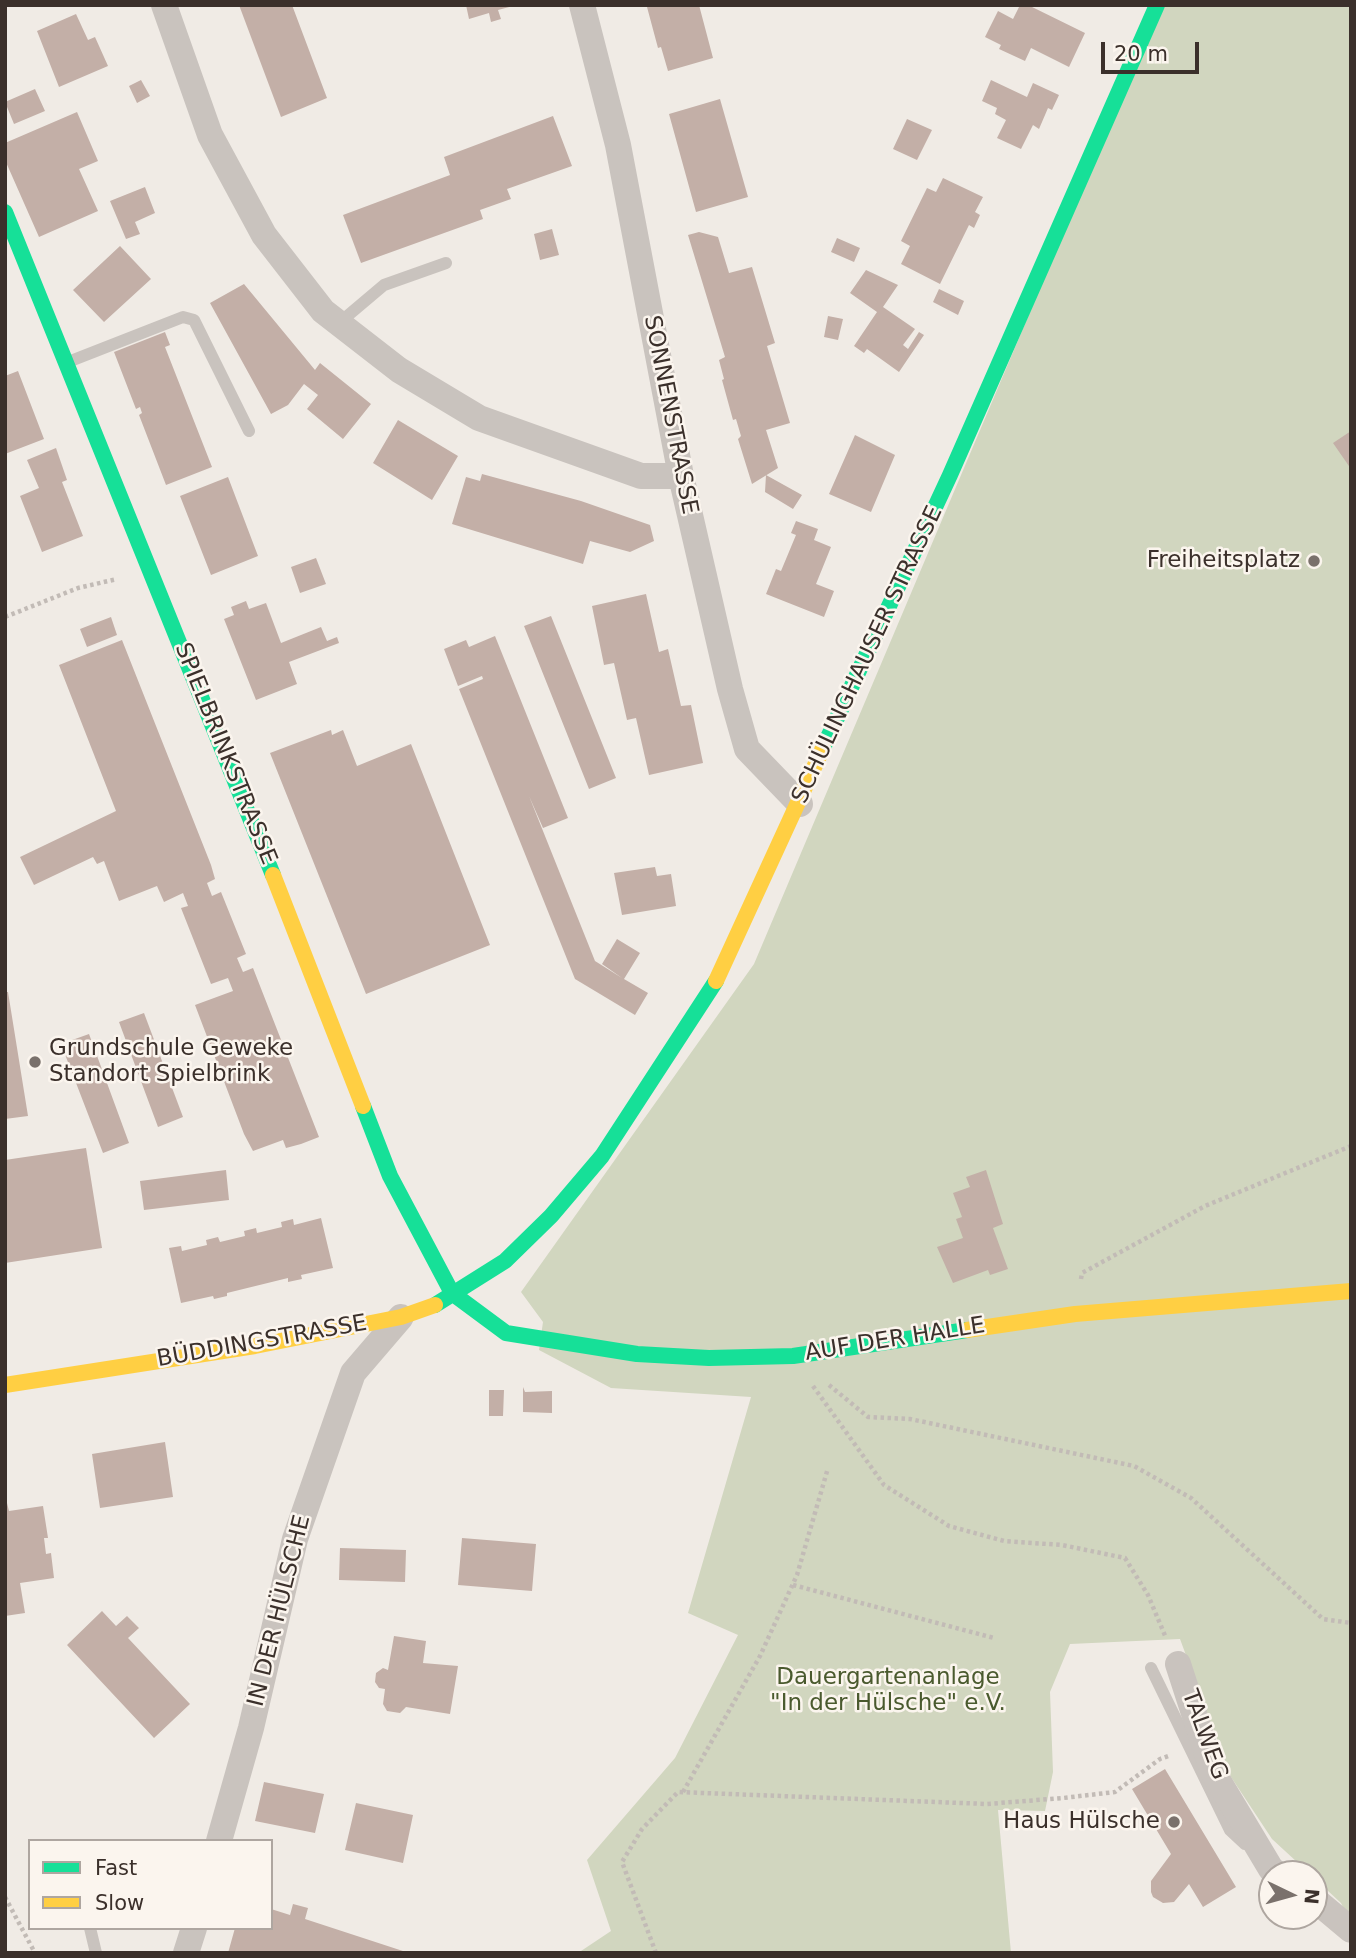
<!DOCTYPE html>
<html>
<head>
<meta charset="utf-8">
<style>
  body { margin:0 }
  #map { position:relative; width:1356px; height:1958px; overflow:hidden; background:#f0ebe5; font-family:"DejaVu Sans",sans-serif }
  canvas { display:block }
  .frame { position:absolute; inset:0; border:7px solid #3b302b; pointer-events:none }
  .legend { position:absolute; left:28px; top:1839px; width:245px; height:91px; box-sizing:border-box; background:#fbf5ee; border:2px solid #aea6a0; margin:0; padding:9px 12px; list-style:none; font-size:21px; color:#3b302b }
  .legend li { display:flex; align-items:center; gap:14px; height:35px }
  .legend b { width:35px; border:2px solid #aea6a0 }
  .north { position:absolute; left:1258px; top:1860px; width:70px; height:70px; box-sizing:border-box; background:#fbf5ee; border:2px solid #aea6a0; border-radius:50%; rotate:95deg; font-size:19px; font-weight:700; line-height:28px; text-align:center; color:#3b302b }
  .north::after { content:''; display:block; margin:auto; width:24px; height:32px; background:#7a716c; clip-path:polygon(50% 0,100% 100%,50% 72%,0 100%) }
  .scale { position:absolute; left:1101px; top:42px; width:98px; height:32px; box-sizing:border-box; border:4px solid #3b302b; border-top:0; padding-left:9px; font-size:21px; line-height:24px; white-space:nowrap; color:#3b302b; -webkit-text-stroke:5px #fbf5ee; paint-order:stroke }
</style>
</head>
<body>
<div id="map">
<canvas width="1356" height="1958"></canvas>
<div class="frame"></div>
<ul class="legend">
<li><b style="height:9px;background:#16e098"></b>Fast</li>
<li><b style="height:9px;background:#ffcf43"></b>Slow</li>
</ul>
<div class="north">N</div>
<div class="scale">20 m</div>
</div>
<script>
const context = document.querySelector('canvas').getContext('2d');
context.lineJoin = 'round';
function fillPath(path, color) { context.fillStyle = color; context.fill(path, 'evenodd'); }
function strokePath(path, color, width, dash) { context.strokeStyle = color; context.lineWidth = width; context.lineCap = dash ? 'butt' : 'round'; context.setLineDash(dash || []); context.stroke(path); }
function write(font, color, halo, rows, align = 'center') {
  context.font = font + ' "DejaVu Sans",sans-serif'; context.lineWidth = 5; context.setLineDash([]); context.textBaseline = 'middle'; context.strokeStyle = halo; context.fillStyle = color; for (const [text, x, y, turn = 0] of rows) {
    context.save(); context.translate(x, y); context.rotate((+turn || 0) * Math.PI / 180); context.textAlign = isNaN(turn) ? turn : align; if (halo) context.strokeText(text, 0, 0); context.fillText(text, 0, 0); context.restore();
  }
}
fillPath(new Path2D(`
  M1160,5H1351V1925L1341,1903L1314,1878V1874H1310L1272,1839L1231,1777L1180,1639L1070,1644L1050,1692L1053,1772L1045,1811L998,1810L1011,1953H578L611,1931L587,1860L675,1758L738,1635L688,1613L751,1397L611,1388L539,1350L543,1322L521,1292L754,964Z`), '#d1d6bf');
fillPath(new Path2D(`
  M239,5H292L327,98L281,117Z
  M466,5H513V6L498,10L501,19L491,22L489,13L469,19Z
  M650,5H699L713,58L668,71L661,47L658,48L647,7Z
  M1020,5H1028L1085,33L1069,67L1031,48L1025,61L999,49L1001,45L985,37L998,11L1013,19Z
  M76,14L88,40L95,37L108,66L59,87L37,31Z
  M141,80L150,96L137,103L129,86Z
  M991,80L1027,97L1033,83L1059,95L1052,110L1048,108L1039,129L1033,125L1021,149L997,138L1006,120L995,114L997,108L982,101Z
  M35,89L45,111L14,124L5,102Z
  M720,99L748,197L696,212L669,114Z
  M77,112L98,161L79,169L98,211L39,237L5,160V143Z
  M553,116L572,166L507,189L511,199L480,210L483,219L361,263L343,215L450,175L444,157Z
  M907,119L932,130L917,160L893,149Z
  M943,178L983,197L975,212L980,215L974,228L969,225L940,284L901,264L910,246L901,241L927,188L936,192Z
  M145,187L155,213L135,222L140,234L126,239L110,201Z
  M552,229L559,255L540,260L534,234Z
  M699,232L718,237L729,273L752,267L775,343L767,346L790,423L766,430L778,468L752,484L738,439L741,436L736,419L733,420L722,380L724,379L719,360L725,357L688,235Z
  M837,238L860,248L854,262L831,252Z
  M120,246L151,279L104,322L73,290Z
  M866,270L898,285L883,307L915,329L903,345L908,349L919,332L924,335L899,372L867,349L864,353L854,346L877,312L850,293Z
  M244,284L315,370L320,363L371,404L343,439L307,409L318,395L304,384L288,405L271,414L210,303Z
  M939,289L964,301L958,315L933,302Z
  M828,316L843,319L838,340L824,337Z
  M165,332L170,345L165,347L212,467L166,485L139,415L142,413L140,407L136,409L114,352Z
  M18,371L44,439L5,454V376Z
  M398,420L458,456L432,500L373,463Z
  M1351,431V469L1333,443Z
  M855,435L895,455L871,512L829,494Z
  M56,448L67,480L62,482L83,536L42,552L20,496L39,488L27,460Z
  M482,474L581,501L650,525L654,541L630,552L590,541L583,564L452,524L466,477L480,481Z
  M766,475L802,495L793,509L765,492Z
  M228,477L258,556L211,575L180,496Z
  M796,521L818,529L814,540L831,547L816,584L834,591L824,617L766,594L776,569L781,571L796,535L791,533Z
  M316,558L326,584L300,593L291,567Z
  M646,594L659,652L668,649L681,706L691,705L703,763L649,775L636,718L627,720L614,663L604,665L592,606Z
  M246,601L249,609L266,603L281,643L321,627L327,641L337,637L339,643L289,662L297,684L256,700L224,619L234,615L231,607Z
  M551,616L616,778L589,789L524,626Z
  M111,617L117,635L87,647L80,629Z
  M495,636L568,818L543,828L529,796L595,961L622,978L602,964L617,939L640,953L624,979L648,993L635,1015L575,979L459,689L483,679L482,676L458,686L444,649L466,640L469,647Z
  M122,640L211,865L215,879L207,883L212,896L221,892L246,954L237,958L243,972L253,968L319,1137L301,1144L286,1148L283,1140L253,1151L244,1134L195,1005L233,991L228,978L211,984L181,908L188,906L183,893L164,902L157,886L119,901L104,861L97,864L93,857L34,885L20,857L116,811L59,665Z
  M331,730L332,735L343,730L357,766L411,744L490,945L366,994L270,753Z
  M655,867L657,876L671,874L676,906L622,915L614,873Z
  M5,992H8L28,1116L5,1119Z
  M144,1013L183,1117L158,1127L119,1022Z
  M89,1034L129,1143L103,1153L61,1044Z
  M86,1148L102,1248L5,1263V1160Z
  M226,1170L229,1200L144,1210L140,1181Z
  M986,1170L1003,1224L993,1228L1008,1269L990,1275L988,1270L953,1283L937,1247L963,1238L956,1219L962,1217L953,1193L970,1187L966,1177Z
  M321,1218L333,1268L301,1275L302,1279L288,1282V1278L227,1293V1296L214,1299L213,1296L181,1303L169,1248L181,1246L182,1251L207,1245L206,1240L218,1237L220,1242L245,1236L244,1231L256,1228L257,1233L282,1227L281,1222L293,1219L294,1225Z
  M523,1387L525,1392L552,1391V1413L523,1412Z
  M489,1390H504L503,1416H489Z
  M165,1442L173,1497L100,1508L92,1454Z
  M5,1495L9,1511L43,1506L48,1538H44L46,1554L51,1553L54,1578L20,1583L25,1613L5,1616Z
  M462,1538L536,1544L532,1591L458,1585Z
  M340,1548L406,1550L405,1582L339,1580Z
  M102,1611L116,1626L127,1616L139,1628L128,1638L190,1704L154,1738L67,1645Z
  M394,1636L426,1641L423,1663L458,1666L450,1714L406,1707L400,1713L387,1711L383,1704L385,1689L379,1688L375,1682L376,1673L383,1668L388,1670Z
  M1165,1769L1236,1887L1203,1907L1189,1884L1174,1902L1163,1903L1153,1897L1151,1892V1881L1171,1854L1132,1789Z
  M264,1782L324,1794L315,1833L255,1821Z
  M356,1803L413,1815L403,1863L345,1850Z
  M293,1904L308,1908L305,1919L409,1953H228L235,1928H271V1909L290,1915Z`), '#c3afa7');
strokePath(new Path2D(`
  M5,617L78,588L117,579
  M1081,1279L1082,1273L1205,1206L1351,1146
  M829,1385L868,1417L910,1419L1134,1466L1191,1498L1323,1619L1351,1623
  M813,1386L884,1485L949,1526L1004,1541L1062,1545L1125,1558L1148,1595L1166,1638
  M793,1585L994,1638
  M683,1792L760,1656L797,1575L828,1468
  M5,1897L35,1953
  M656,1953L622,1862L642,1829L678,1792L987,1804L1063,1798L1115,1792L1160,1759L1171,1755`), '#c2bbb6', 4.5, [3.5, 3.5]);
strokePath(new Path2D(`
  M339,323L384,285L446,263
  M68,362L183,317L194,320L249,431
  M1151,1668L1230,1830L1245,1844
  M90,1928L96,1953`), '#c9c3be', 12);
strokePath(new Path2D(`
  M164,5L210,135L264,235L323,311L399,370L479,418L641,476H681
  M582,5L618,145L681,476L730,689L747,749L800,804
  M1178,1664L1213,1772L1271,1869L1278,1874
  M219,1841L251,1728L295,1539L353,1373L401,1317
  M1314,1899L1351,1930
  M186,1953L194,1928`), '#c9c3be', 26);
strokePath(new Path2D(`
  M5,212L273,875
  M823,748L950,475L1157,5
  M363,1106L390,1176L452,1293L506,1333L637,1354L709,1358L793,1356L967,1330
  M435,1305L505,1261L551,1216L602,1156L716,981`), '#16e098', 16);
strokePath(new Path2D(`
  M273,875L363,1106
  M716,981L823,748
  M967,1330L1075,1314L1351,1291
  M5,1385L255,1346L401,1317L435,1305`), '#ffcf43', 16);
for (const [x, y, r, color] of [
  [1314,561,7,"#7a716c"],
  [35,1062,7,"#7a716c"],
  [1174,1822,7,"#7a716c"]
]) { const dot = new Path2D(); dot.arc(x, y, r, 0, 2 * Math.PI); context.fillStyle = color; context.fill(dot); strokePath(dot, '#fbf5ee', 2.5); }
write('23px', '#3b302b', '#fbf5ee', [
  ["SONNENSTRASSE",670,415,79],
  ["SCHÜLINGHAUSER STRASSE",868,655,-65],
  ["SPIELBRINKSTRASSE",225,754,68],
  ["AUF DER HALLE",895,1340,-9],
  ["BÜDDINGSTRASSE",262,1342,-10],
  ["IN DER HÜLSCHE",280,1611,-76],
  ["TALWEG",1204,1735,70]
]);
write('23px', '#3b302b', '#fbf5ee', [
  ["Freiheitsplatz",1300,561],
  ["Grundschule Geweke",49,1049,"left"],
  ["Standort Spielbrink",49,1075,"left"],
  ["Haus Hülsche",1160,1822]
], 'right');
write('23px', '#4a5a2e', '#fbf5ee', [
  ["Dauergartenanlage",888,1678],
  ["\"In der Hülsche\" e.V.",888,1704]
]);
</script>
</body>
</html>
